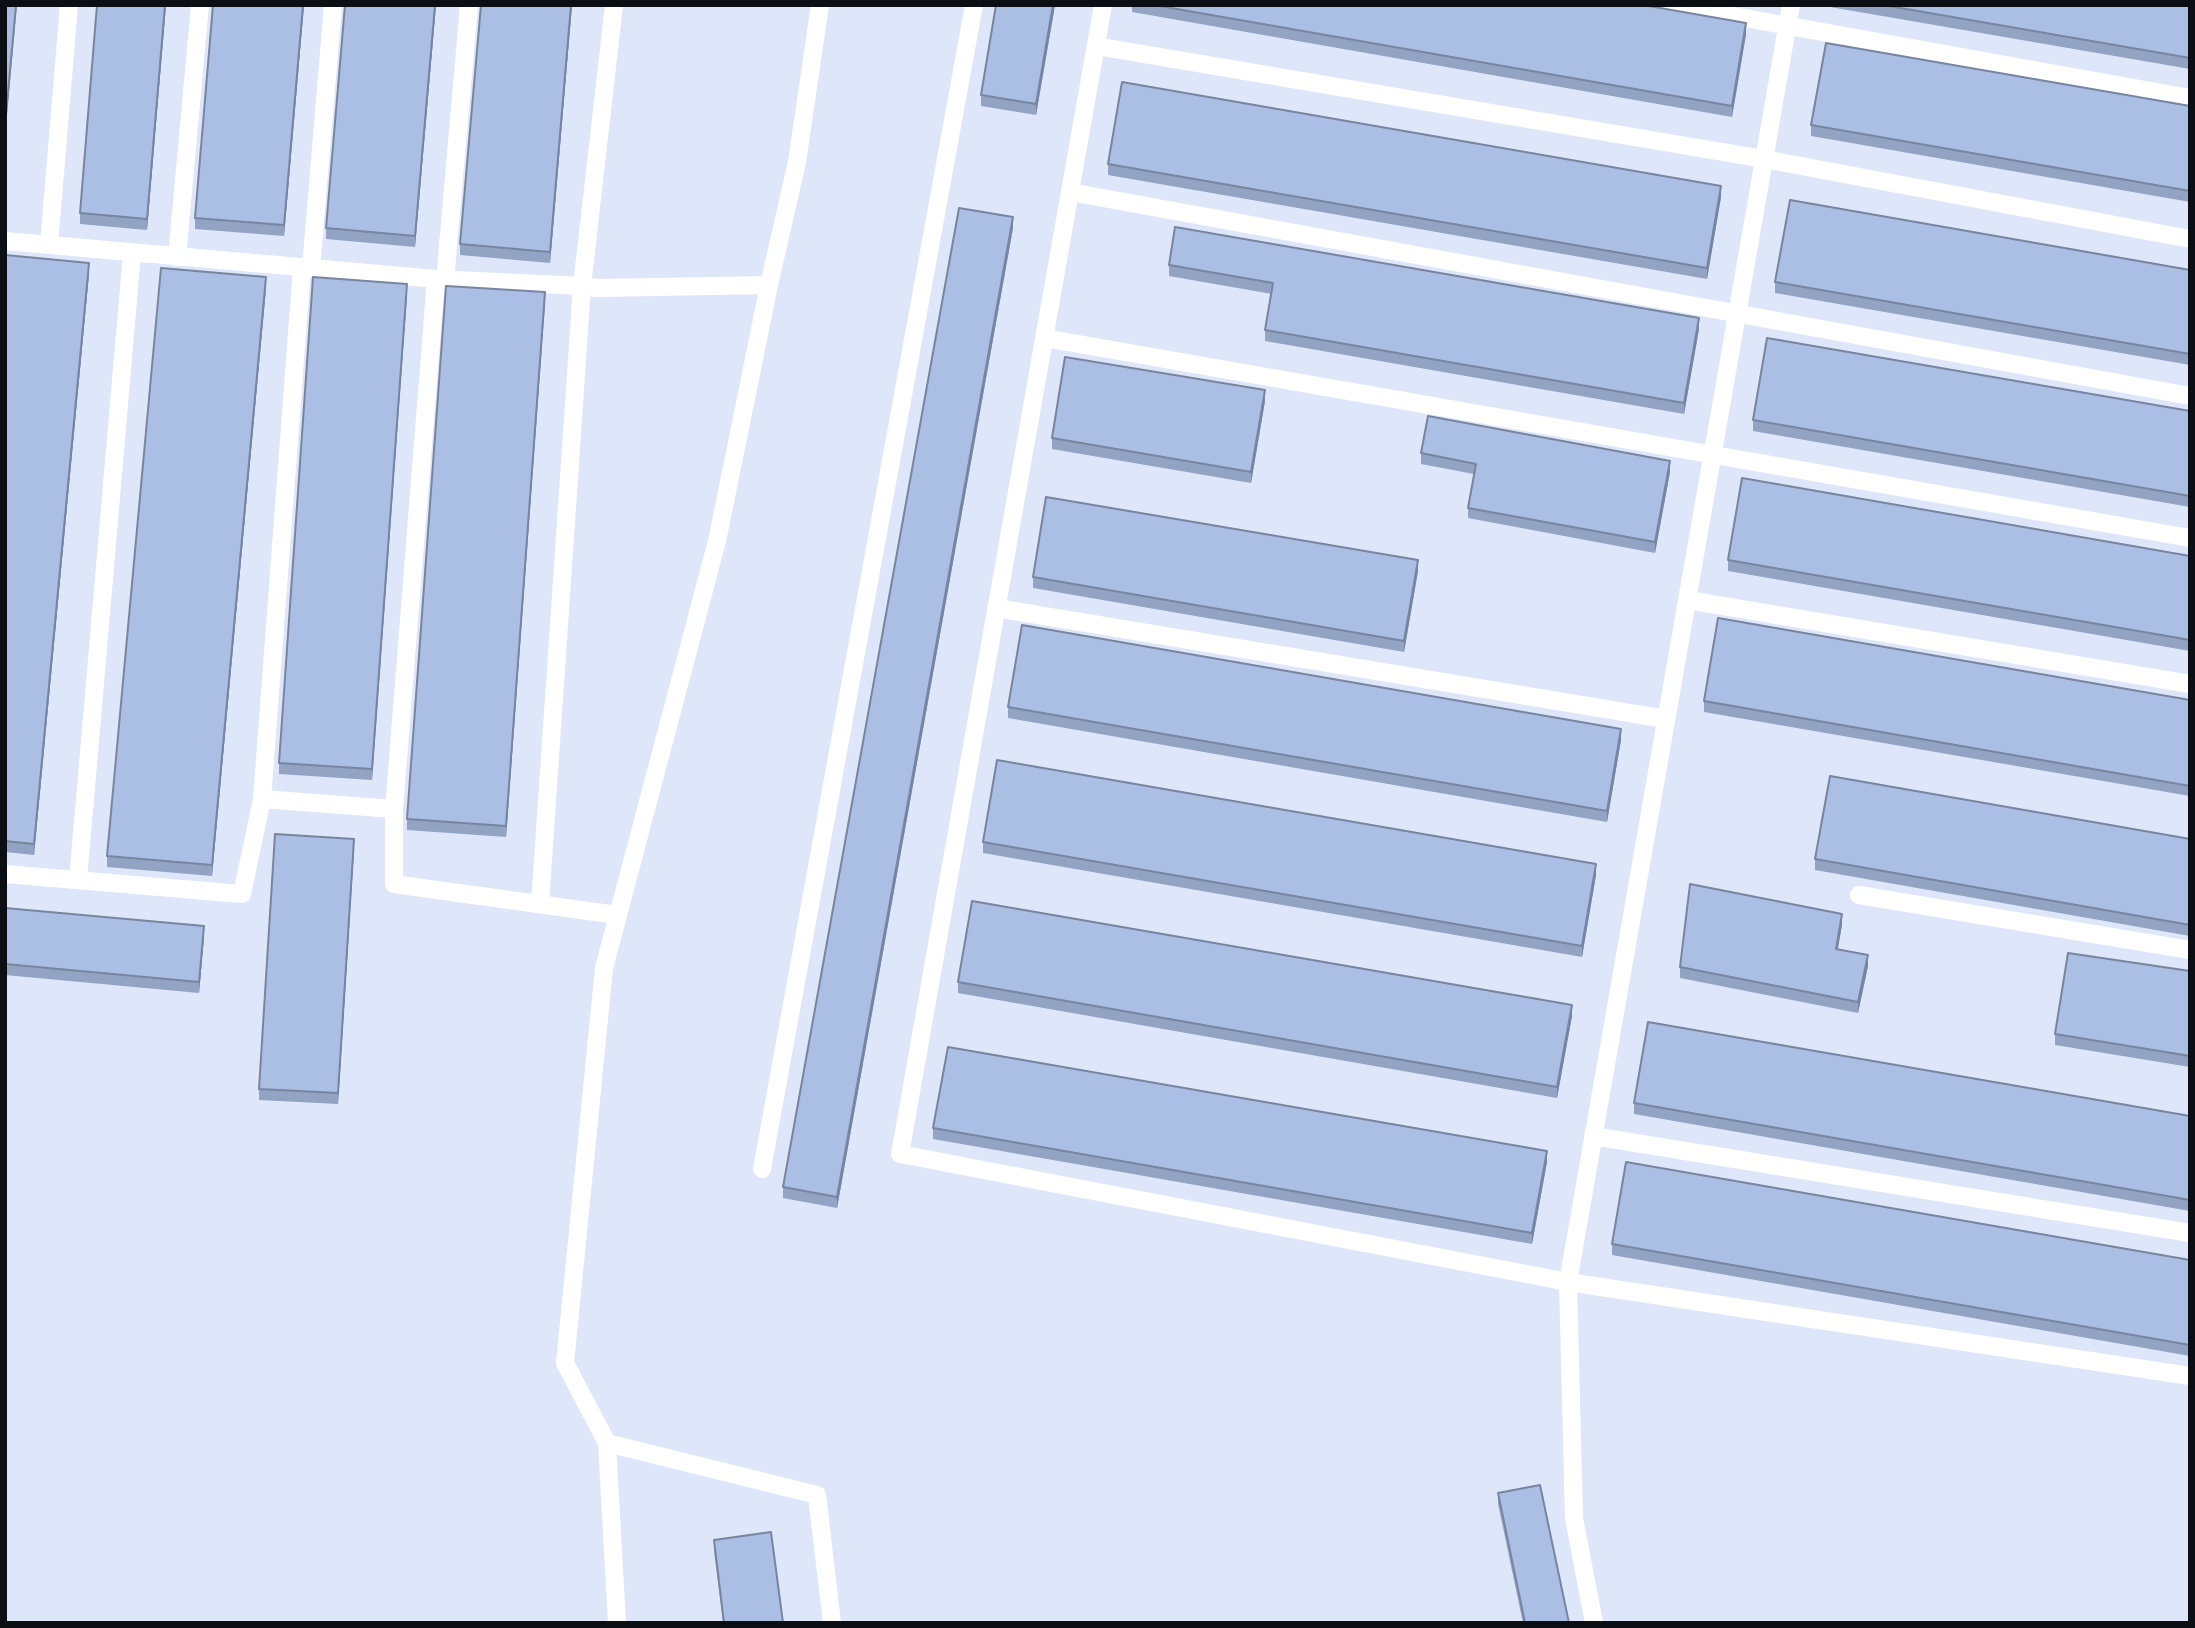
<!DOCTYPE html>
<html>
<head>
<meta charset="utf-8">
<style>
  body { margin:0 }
  #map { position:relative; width:2195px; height:1628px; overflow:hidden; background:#dee7f9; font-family:"Fira Sans Condensed",sans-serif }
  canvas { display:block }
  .frame { position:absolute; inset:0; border:7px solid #0b0e13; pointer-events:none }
</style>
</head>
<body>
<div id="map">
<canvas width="2195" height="1628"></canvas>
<div class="frame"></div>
</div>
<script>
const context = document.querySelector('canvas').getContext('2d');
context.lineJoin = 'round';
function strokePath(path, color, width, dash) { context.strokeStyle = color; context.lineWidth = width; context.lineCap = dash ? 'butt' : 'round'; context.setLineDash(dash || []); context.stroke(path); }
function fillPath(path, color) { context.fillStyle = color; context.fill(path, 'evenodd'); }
strokePath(new Path2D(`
  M1103,5L900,1154L1568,1282L1791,5
  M1672,5L2190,98
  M1096,46L1764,159L2190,239
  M1070,192L2190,396
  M5,241L436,279L582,286L597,288L769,285L797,162L820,5
  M49,245L69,5
  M177,257L200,5
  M311,268L333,5
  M445,280L469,5
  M769,285L717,541L604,968L565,1363L607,1443L817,1495L832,1623
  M1044,338L2190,538
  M1687,600L2190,684
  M996,608L1666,719
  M262,799L302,267
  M394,809L436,279
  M5,874L242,894L262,799L394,809V884L617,915
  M78,880L132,253
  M1859,895L2190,950
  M540,904L582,286L614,5
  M1593,1136L2190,1233
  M762,1169L974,5
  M607,1443L617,1623
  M1594,1623L1574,1518L1568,1282L2190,1376`), '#fff', 18);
fillPath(new Path2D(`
  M166,5L147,230L80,224V213Z
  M213,5H304L284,236L195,229V218Z
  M436,5L415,247L326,239V228Z
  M481,5H572L550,263L460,255V244Z
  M996,5H1055L1036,115L981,106V95Z
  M1132,5H1643L1746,34L1732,117L1132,12Z
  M1830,5H2190V69L1830,7Z
  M2190,106V202L1811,136V125Z
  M1108,164L1721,197L1707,279L1108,175Z
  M1013,228L837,1208L783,1198V1187Z
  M5,255L89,274L34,855L5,852Z
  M1169,265L1699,329L1684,414L1265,341V330L1272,294L1169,276Z
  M2190,270V365L1775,293V282Z
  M266,288L212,876L107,867V856Z
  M407,295L372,780L279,774V763Z
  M545,303L506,837L407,830V819Z
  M1265,401L1251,483L1052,449V438Z
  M2190,411V507L1753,431V420Z
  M1421,453L1670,472L1655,553L1468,518V508L1474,474L1421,464Z
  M2190,556V651L1728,571V560Z
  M1418,571L1404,652L1033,588V577Z
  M2190,700V796L1704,712V701Z
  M1008,707L1621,740L1607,822L1008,718Z
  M2190,839V936L1815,870V859Z
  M983,842L1596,875L1582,957L983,853Z
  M354,850L338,1104L259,1100V1089Z
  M5,908L204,937L199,993L5,975Z
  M1842,925L1837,950L1868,966L1858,1013L1680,978V967Z
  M2190,971V1067L2055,1045V1034Z
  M958,982L1572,1016L1557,1098L958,993Z
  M1634,1103L2190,1116V1211L1634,1114Z
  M933,1128L1547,1162L1532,1244L933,1139Z
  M1612,1244L2190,1260V1356L1612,1255Z
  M1498,1493L1569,1623H1523L1498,1504Z
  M714,1540L783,1623H723L714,1551Z`), '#93a3c4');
fillPath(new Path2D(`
  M16,5H17L5,136V125Z
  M165,5H166L147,230V219Z
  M303,5H304L284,236V225Z
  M435,5H436L415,247V236Z
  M571,5H572L550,263V252Z
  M1053,5H1055L1036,115V104Z
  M1746,23V34L1732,117V106Z
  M1721,186V197L1707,279V268Z
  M1013,217V228L837,1208V1197Z
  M89,263V274L34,855V844Z
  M266,277V288L212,876V865Z
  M407,284V295L372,780V769Z
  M545,292V303L506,837V826Z
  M1699,318V329L1684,414V403Z
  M1265,390V401L1251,483V472Z
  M1670,461V472L1655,553V542Z
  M1418,560V571L1404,652V641Z
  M1621,729V740L1607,822V811Z
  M354,839V850L338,1104V1093Z
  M1596,864V875L1582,957V946Z
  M1842,914V925L1836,960V949Z
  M204,926V937L199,993V982Z
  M1868,955V966L1858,1013V1002Z
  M1572,1005V1016L1557,1098V1087Z
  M1547,1151V1162L1532,1244V1233Z`), '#7885a0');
const building = new Path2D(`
  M5,5H16L5,125Z
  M97,5H165L147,219L80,213Z
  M213,5H303L284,225L195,218Z
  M345,5H435L415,236L326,228Z
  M481,5H571L550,252L460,244Z
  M996,5H1053L1036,104L981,95Z
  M1154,5H1643L1746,23L1732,106Z
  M1883,5H2190V58Z
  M1826,43L2190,106V191L1811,125Z
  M1122,82L1721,186L1707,268L1108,164Z
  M1790,200L2190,270V354L1775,282Z
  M959,208L1013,217L837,1197L783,1187Z
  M1175,227L1699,318L1684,403L1265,330L1273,283L1169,265Z
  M5,255L89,263L34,844L5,841Z
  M161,268L266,277L212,865L107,856Z
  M313,277L407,284L372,769L279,763Z
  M446,286L545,292L506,826L407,819Z
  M1767,338L2190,411V496L1753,420Z
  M1065,357L1265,390L1251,472L1052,438Z
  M1428,416L1670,461L1655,542L1468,508L1476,464L1421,453Z
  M1742,478L2190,556V640L1728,560Z
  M1046,497L1418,560L1404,641L1033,577Z
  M1718,618L2190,700V786L1704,701Z
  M1022,625L1621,729L1607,811L1008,707Z
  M997,760L1596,864L1582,946L983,842Z
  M1830,776L2190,839V925L1815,859Z
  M275,834L354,839L338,1093L259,1089Z
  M1690,884L1842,914L1836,949L1868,955L1858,1002L1680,967Z
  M972,901L1572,1005L1557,1087L958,982Z
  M5,908L204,926L199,982L5,964Z
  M2068,953L2190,971V1056L2055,1034Z
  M1648,1022L2190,1116V1200L1634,1103Z
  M948,1047L1547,1151L1532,1233L933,1128Z
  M1626,1162L2190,1260V1345L1612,1244Z
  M1540,1485L1569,1623H1525L1498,1493Z
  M771,1532L783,1623H724L714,1540Z`);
fillPath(building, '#abbee4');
strokePath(building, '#7885a0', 2);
</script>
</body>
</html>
